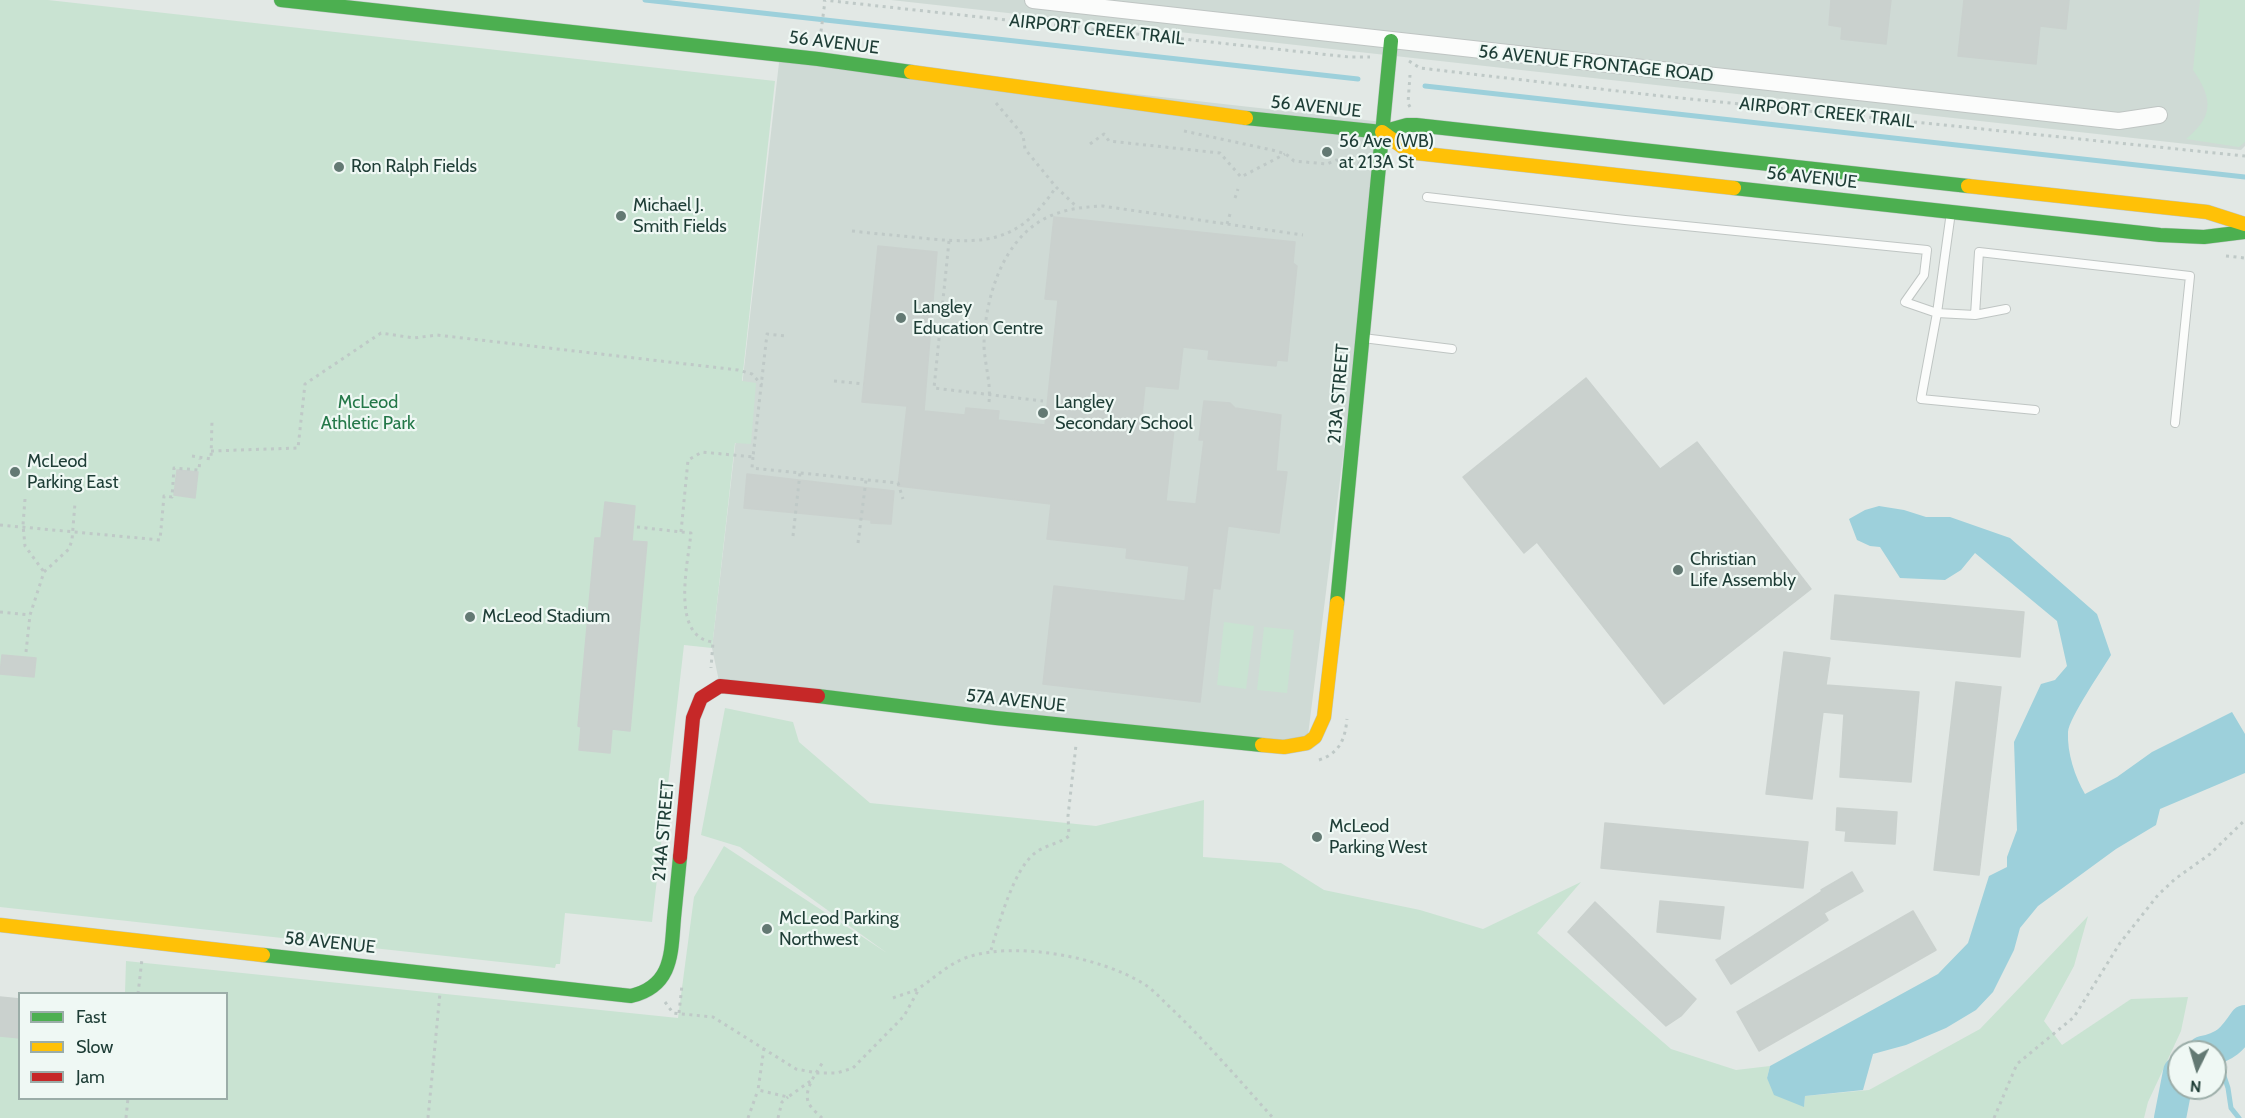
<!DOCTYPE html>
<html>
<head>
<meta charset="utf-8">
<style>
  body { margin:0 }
  #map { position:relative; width:2245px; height:1118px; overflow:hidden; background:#e2e8e5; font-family:Cabin,sans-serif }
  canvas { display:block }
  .legend { position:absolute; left:18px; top:992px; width:210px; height:108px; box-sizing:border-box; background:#eff8f4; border:2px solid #9bada8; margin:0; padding:8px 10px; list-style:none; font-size:18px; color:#1e3d36 }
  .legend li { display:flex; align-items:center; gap:12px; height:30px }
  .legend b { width:30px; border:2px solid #9bada8 }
  .north { position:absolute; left:2167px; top:1040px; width:60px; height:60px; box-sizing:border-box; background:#eff8f4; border:2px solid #9bada8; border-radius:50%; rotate:185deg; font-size:16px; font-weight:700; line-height:24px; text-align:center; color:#1e3d36 }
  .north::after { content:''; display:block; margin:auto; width:21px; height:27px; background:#637973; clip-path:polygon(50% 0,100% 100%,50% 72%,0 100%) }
</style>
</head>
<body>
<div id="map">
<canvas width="2245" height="1118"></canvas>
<ul class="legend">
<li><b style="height:8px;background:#4caf50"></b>Fast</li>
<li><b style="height:8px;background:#ffc107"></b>Slow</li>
<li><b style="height:8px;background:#c62828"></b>Jam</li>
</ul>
<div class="north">N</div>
</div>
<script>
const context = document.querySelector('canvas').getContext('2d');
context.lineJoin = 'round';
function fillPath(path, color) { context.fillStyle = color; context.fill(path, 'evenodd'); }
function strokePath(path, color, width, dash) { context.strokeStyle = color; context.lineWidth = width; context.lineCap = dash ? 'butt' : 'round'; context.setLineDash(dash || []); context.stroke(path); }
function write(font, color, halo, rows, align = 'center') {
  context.font = font + ' Cabin,sans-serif'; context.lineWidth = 4.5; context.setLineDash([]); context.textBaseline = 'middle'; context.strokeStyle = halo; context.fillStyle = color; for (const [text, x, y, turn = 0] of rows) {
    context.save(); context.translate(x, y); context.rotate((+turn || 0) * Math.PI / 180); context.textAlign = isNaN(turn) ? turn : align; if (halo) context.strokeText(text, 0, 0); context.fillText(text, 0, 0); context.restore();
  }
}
fillPath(new Path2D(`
  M891,0H2245V146L2241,150Z
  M780,54L1383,122L1378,178L1307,743L720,686L712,648Z`), '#cfdad5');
fillPath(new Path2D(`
  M0,0H48L775,81L742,381L756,383L751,444L735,443L712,648L684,645L652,922L565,913L560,964H556L555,968L0,907Z
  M2200,0H2245V142L2239,147L2186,139C2214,116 2213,99 2193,70Z
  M1224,622L1254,626L1246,689L1217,685Z
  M1264,627L1294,630L1287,693L1257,690Z
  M725,708L793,722L799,742L870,803L1096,826L1204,800L1203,857L1281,863L1324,890L1420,910L1483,929L1581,882L1537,933L1671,1049L1736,1070L1770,1066L1767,1078L1804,1106L1805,1096L1869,1090L1980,1029L2088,916L2074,966L2044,1021L2062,1045L2131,999L2188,997L2181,1031L2148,1102L2144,1118H0V1015L19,1017L20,1098H226V994L125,993L126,961L678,1018L694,897L724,846L887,953L740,847L701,835Z`), '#c9e3d2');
fillPath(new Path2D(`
  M1879,506L1904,510L1926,517H1950L2010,538L2097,614L2111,655C2102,670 2069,718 2068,732C2067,753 2075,777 2085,794L2117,777L2152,752L2232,712L2245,734V773L2160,809L2156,825L2116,849L2038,906L2020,928L2014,950L1993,992L1976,1010L1946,1028L1906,1045L1873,1054L1863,1090L1805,1096L1804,1107L1774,1095L1767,1078L1770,1066L1938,974L1968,943L1989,876L2007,867V857L2017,830L2014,742L2041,684L2055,680L2067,666L2057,621L1975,553L1961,570L1945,580L1900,578L1880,547L1870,546L1857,540L1849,519L1865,510Z`), '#9dd0db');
strokePath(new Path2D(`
  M645,0L1358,79
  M1425,86L2245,177
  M2219,1048L2220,1064L2228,1088L2231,1108L2239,1118`), '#9dd0db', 5);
strokePath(new Path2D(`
  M2203,1052C2226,1047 2232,1040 2245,1021
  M2170,1118L2179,1072`), '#9dd0db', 32);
const building = new Path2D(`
  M1831,0H1891L1886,44L1841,39L1842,27L1829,25Z
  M1964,0H2069L2066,29L2040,26L2036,64L1958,56Z
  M1054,217L1295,242L1293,263L1297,266L1287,361L1277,360L1276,366L1208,359L1209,350L1183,347L1178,389L1145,386L1141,425L1174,429L1166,501L1196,504L1204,440H1199L1204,401L1230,403L1235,408L1281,415L1276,471L1287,472L1279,533L1228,526L1220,589L1213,588L1200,702L1043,684L1054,586L1185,601L1189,566L1126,558L1127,548L1047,539L1051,504L898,486L907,406L862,402L878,246L937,252L924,411L965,415L966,408L999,411L998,420L1045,425L1058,300L1045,299Z
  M1586,378L1660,469L1697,442L1811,589L1664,704L1537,542L1524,553L1463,477Z
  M177,470L198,472L195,498L174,495Z
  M747,474L894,491L891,524L871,523V520L744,508Z
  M605,502L635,506L632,541L647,542L630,731L612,729L610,753L579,750L581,727L578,726L595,538H601Z
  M1835,595L2024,612L2020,657L1831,639Z
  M1784,652L1830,658L1826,685L1919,692L1911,782L1840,777L1844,714L1823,712L1812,799L1766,794Z
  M2,655L36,658L34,677L0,674Z
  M1956,682L2001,687L1979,875L1934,870Z
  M1837,808L1897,812L1895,844L1845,841L1846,831L1836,830Z
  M1605,823L1808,842L1803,888L1601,868Z
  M1852,872L1863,891L1824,913L1828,920L1731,984L1716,960L1824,890H1821Z
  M1660,901L1724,907L1720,939L1657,932Z
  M1595,902L1696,999L1681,1016L1666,1026L1568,932Z
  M1913,911L1936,950L1759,1051L1737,1012Z
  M0,997L20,999V1038L0,1036Z`);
fillPath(building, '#cad1ce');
strokePath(building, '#cad1ce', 1.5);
const lane = new Path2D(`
  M1427,197L1625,220L1927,250L1924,275L1905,302L1937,313L1975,315L2006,309
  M1951,212L1937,313L1921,399L2035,410
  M1975,315L1979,252L2190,276L2175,423
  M1363,338L1452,349`);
const street = new Path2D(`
  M1033,0L2119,121L2159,115`);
const fast = new Path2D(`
  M281,0L818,59L911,72
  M1246,118L1382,132L1407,125H1416L1968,186
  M1734,188L2160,235L2204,237L2245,232
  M1337,603L1391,41
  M818,696L996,718L1262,745
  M263,955L631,996C673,986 671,953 674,918C676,898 678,878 680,857`);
const slow = new Path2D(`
  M911,72L1246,118
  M1382,132L1404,148L1416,153L1734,188
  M1968,186L2207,212L2245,224
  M1262,745L1284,747L1307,743L1315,737L1324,717L1337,603
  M0,925L263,955`);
const jam = new Path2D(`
  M680,857L693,718L701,698L720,686L818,696`);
strokePath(lane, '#bfc5c3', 10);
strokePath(street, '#bfc5c3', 18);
strokePath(fast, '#bdc6c3', 15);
strokePath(slow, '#bdc6c3', 15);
strokePath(jam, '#bdc6c3', 15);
strokePath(new Path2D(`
  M823,0L1349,57H1370
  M820,39L825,1
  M1409,61L1420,68L1652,95L2245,156
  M996,103L1023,135L1025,149L1056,187L1077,207
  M1410,107L1408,103L1410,75
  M1184,131L1272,150L1286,154L1294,161L1327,164L1336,160L1360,164
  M1090,144L1104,134L1109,141L1220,153L1241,177L1285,154
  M1235,198L1238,189
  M1227,224L1230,214
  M852,231C878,234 904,236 930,239C990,244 1020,241 1056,187
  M949,241L934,388L1043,401
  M2226,256L2245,258
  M834,381L864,384
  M989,402C991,383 985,365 984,347C984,301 1002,238 1048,217C1065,209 1083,207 1102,206L1303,235
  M211,451L298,448L305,384L381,333L414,338L437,335L738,370L752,374L762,385
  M192,456L211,459L212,420
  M753,457L752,468L898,483L903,499
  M25,499L23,525L25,546L44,572
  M0,525L160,540L164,496L172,497L174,468L199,470L200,459
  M637,527L691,533C688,563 670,637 713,642L711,668
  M681,532L688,460L702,452L753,457L767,334L787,336
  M793,536L800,473
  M858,543L866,480
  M0,612L30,615
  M26,652L30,615L44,572L69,549L72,540L75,503
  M1319,760C1340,753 1345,739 1347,719
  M991,950C999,924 1013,870 1035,853C1045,845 1059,844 1069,836L1068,816L1076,745
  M138,994L142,959
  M893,998C903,994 914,992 922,986C938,975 950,963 968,957C1016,941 1101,957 1144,984C1155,991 1165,1003 1174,1011C1209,1045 1241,1082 1273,1118
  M665,1002L673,1013L713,1017L796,1069L817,1073H837L853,1068L904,1016L919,989
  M679,1013L682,985
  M764,1048L758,1090L788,1097L812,1080
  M126,1118L128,1098
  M428,1118L440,993
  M748,1118L758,1090
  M778,1118L782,1102L788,1097
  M822,1118C818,1114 812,1109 809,1104C802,1090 818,1071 824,1060
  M1994,1118L2017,1064L2074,1017L2120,943L2158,895L2175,879L2210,854L2245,820`), '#bfc9c7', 3, [3, 4.5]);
strokePath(lane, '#fbfcfb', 8);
strokePath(street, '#fbfcfb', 16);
strokePath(fast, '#4caf50', 14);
strokePath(slow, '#ffc107', 14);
strokePath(jam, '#c62828', 14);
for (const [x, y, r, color] of [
  [1327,152,6,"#637973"],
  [339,167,6,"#637973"],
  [621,216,6,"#637973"],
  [901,318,6,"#637973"],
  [1043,413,6,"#637973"],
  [15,472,6,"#637973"],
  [1678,570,6,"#637973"],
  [470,617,6,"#637973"],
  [1317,837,6,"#637973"],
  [767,929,6,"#637973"]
]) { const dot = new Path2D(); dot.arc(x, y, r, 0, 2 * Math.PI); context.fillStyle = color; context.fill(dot); strokePath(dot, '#eff8f4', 2); }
write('18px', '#1e3d36', '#eff8f4', [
  ["AIRPORT CREEK TRAIL",1097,30,6],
  ["56 AVENUE",834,43,7],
  ["56 AVENUE FRONTAGE ROAD",1596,64,6],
  ["56 AVENUE",1316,107,6],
  ["AIRPORT CREEK TRAIL",1827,113,6],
  ["56 AVENUE",1812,178,6],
  ["213A STREET",1339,394,-85],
  ["57A AVENUE",1016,701,6],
  ["214A STREET",664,831,-85],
  ["58 AVENUE",330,943,6]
]);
write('18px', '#1e3d36', '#eff8f4', [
  ["56 Ave (WB)",1339,142],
  ["at 213A St",1339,163],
  ["Ron Ralph Fields",351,167],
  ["Michael J.",633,206],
  ["Smith Fields",633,227],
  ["Langley",913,308],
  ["Education Centre",913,329],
  ["Langley",1055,403],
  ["Secondary School",1055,424],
  ["McLeod",27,462],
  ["Parking East",27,483],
  ["Christian",1690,560],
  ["Life Assembly",1690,581],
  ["McLeod Stadium",482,617],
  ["McLeod",1329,827],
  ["Parking West",1329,848],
  ["McLeod Parking",779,919],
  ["Northwest",779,940]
], 'left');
write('18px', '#247849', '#eff8f4', [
  ["McLeod",368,403],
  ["Athletic Park",368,424]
]);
</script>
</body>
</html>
